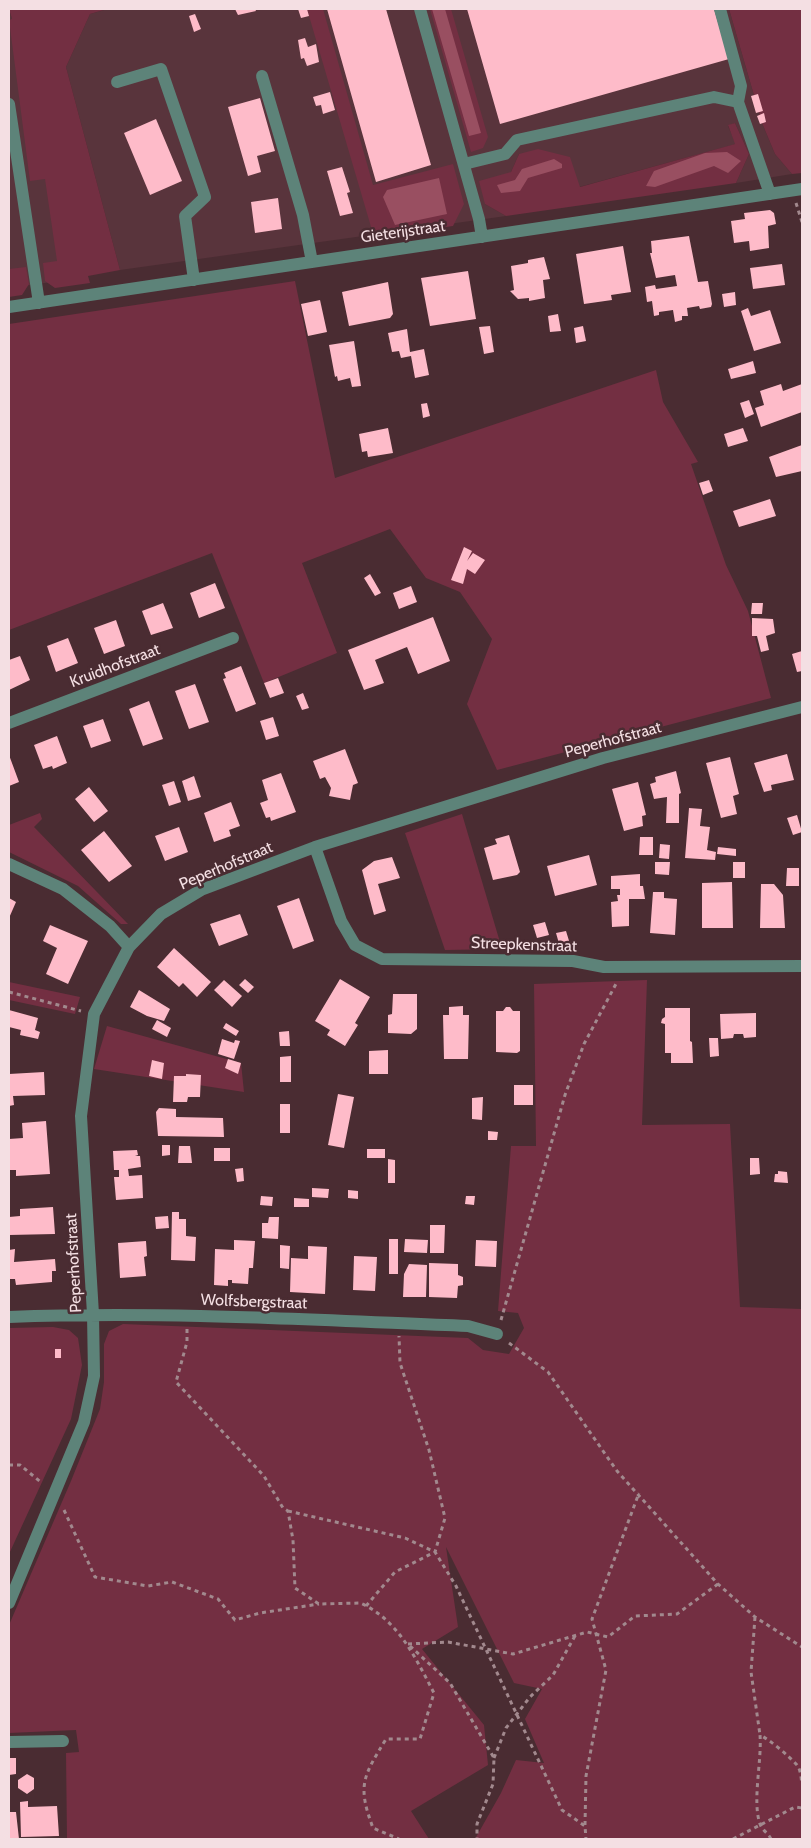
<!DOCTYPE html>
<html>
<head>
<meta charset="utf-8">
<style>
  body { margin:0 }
  #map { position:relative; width:811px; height:1848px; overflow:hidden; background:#4a2c32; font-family:Cabin,sans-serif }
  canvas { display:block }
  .frame { position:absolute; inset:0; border:10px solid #f4dfe3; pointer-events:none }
</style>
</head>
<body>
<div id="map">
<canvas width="811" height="1848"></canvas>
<div class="frame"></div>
</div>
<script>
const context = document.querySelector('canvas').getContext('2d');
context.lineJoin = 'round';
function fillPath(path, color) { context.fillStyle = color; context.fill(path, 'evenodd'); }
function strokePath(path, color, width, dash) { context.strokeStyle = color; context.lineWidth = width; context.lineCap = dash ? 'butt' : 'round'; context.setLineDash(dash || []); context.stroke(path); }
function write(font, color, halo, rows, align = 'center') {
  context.font = font + ' Cabin,sans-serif'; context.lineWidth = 5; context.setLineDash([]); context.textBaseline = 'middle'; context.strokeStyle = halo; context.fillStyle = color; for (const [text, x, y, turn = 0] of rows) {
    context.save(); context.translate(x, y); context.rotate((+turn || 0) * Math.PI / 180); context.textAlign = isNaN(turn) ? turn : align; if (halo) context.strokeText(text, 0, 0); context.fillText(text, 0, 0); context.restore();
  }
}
fillPath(new Path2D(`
  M9,9L88,277L9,288Z
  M107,9H729L762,123L775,154L792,174L736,183L749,154L735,123L728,126L736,144L579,187L519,154L511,172L485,204L506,216L120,270L66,67L90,14Z`), '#59343c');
fillPath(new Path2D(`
  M9,9H107L90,14L66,67L120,270L88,276L90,283L55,288L45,281L43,263L57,261L45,179L30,181L9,20L12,19Z
  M307,9H323L373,185L453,164L464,204L453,226L374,237Z
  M430,9H451L488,137L483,148L471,152Z
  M729,9H802V173L792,174L775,154L762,123Z
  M735,123L749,154L736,183L506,216L485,204L479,181L511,172L519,154L538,149L570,157L580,187L735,144L728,125Z
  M26,267L29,284L22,295L9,297V269Z
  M295,281L335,478L656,370L663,402L698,462L691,464L726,565L748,611L771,698L497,770L467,704L492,639L460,592L426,578L390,529L302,563L337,653L264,683L212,553L9,630V324Z
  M40,813L42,819L34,827L128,924H121L78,886L9,852V825Z
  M462,814L502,949L445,950L405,833Z
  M647,980L642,1125L730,1124L740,1307L802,1309V1839H475L501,1793L516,1760L544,1763L525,1719L542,1689L514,1683L446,1547L458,1627L422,1649L484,1725L488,1765L411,1811L429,1839H67L66,1753L79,1752L76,1730L9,1733V1625L71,1481L100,1409L104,1382V1344L109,1331L123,1324L468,1338L483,1350L509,1354L524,1328L518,1313L498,1311L511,1146H536L534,984Z
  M9,982L80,997L75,1014L9,1000Z
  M107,1026L241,1063L244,1092L94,1069Z
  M53,1327L69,1330L78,1338L82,1365L71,1419L9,1554V1328Z`), '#732f42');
fillPath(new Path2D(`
  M432,9H445L481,133L469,136Z
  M727,152L741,161L728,173L714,166L655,187L646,186L654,171L705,153Z
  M554,159L562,164V168L528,178L520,191L501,193L497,185L515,180L522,169Z
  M439,178L447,214L395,225L383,197L387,190Z`), '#994f61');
fillPath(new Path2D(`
  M235,9H255L256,11L238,15Z
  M298,9H307L309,16L301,18Z
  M327,9H386L431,165L376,182Z
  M467,9H714L729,59L500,124Z
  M195,14L201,29L194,32L189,16Z
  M305,38L308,47L316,44L319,62L307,66L304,58L301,59L298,40Z
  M330,92L335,110L323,114L321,105L316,106L313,97Z
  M758,94L763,111L756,113L751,96Z
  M260,98L275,151L257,156L261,172L248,176L228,107Z
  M764,113L766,122L760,124L757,116Z
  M156,119L182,181L150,195L124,133Z
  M342,167L350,192L347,193L353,213L340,216L327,171Z
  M278,198L282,229L255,233L251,202Z
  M770,210L774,213L776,224L768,226L769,248L750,251L749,241L734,243L731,221L745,219L744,213Z
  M689,236L698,282L708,281L712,304L711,307L700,309L699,306L687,308L688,316H682V320L675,322L673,310L659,312V315L654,316L652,301L647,302L645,287L655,285L656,289L677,286L675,275L656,278L650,253H652L651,241Z
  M623,246L631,292L611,295L612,300L584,304L576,254Z
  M544,257L550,279L543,280L545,298L529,301V298L518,299L510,291L514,290L511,266L528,263V260Z
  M782,264L785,285L753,289L750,268Z
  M468,271L476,319L430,326L421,278Z
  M388,282L393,314L390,318L349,326L342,292Z
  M735,292L736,305L724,307L722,294Z
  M320,300L327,332L308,336L301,304Z
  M748,308L751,316L770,310L781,343L754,351L741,311Z
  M558,314L561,331L550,332L548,316Z
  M490,326L494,352L484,354L479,327Z
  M583,326L586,341L576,343L574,328Z
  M407,329L410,352L424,349L429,375L415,378L411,356L401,358L399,351L392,352L388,333Z
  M354,341L361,386L352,387L350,378L338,381L337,376L335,377L329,345Z
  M753,361L756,373L731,379L728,369Z
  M781,384L783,391L802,384V412L761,427L755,408L764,405L760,391Z
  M749,400L754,414L745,418L740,403Z
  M427,403L430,416L423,418L421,404Z
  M388,428L393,453L368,457L367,451L362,452L359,434Z
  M743,428L748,441L728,447L724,434Z
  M802,445V471L776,477L769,457Z
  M709,480L713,491L703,495L699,483Z
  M770,499L776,516L739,527L733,511Z
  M464,547L472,551L467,561L473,553L485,560L475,574L467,569L463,584L451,580Z
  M370,574L381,593L375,596L364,578Z
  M215,583L225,608L199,618L190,593Z
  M411,586L417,602L399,609L393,593Z
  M163,603L173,628L151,635L142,611Z
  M752,603H763L762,614H751Z
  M433,617L450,661L418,674L407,647L375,660L384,683L364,690L348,650Z
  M752,618L773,619L775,633L766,636L769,650L761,652L757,636H752Z
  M116,620L125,646L104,654L94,628Z
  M68,638L78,663L56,672L47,646Z
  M802,651V671L797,672L792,654Z
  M20,656L30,680L9,690V660Z
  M241,666L256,704L236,712L223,679L226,678L224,673Z
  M278,678L284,693L270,698L264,683Z
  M195,684L209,722L189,729L175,691Z
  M303,693L309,708L302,710L296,696Z
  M149,701L163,739L143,746L129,709Z
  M273,717L279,736L266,740L260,721Z
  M103,719L111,741L91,748L83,726Z
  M57,736L67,763L53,769L52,766L43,769L34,745Z
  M345,749L358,783L353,785L350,800L329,796L331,788L325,777L320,779L313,761Z
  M787,754L794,780L771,785L772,790L764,792L754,763Z
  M9,755L19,782L9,786Z
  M730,757L739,794L733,796L737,814L721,818L706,763Z
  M676,771L681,793L679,794V823H666L667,797L654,799L650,784L656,782L655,777Z
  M281,773L296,812L271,821L270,817L266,818L260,803L268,800L262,780Z
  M194,776L201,797L188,801L182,781Z
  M174,781L181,802L169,806L162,785Z
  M638,782L646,815L642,816L643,826L624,831L612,789Z
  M89,787L108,811L94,822L75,799Z
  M231,802L240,826L229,830L231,836L214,842L204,813Z
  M689,808L702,809L700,826L710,827L707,850L716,852L715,860L685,858Z
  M797,815L802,832L793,835L787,818Z
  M179,827L188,852L165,861L155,836Z
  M104,831L132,866L109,882L81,850Z
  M509,835L520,872L517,875L493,880L484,848L497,844L495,839Z
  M640,837H653V855H639Z
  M660,844L670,845L669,859L659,858Z
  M718,847L736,849V856L717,854Z
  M589,855L597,885L555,896L547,866Z
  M392,857L400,878L378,884L386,911L374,915L362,870L374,861Z
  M655,862H670L669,875L655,874Z
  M733,862H745V878H733Z
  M787,868H799V886H786Z
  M640,874V886H643L645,899H629V926L612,927L611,902L618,901L617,895H620V889H611V876Z
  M732,882L733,928H702V883Z
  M761,884H774L783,895L785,928H760Z
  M653,892H664V898L677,899L675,935L650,933Z
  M9,898L16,902L9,918Z
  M299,898L314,941L293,949L277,906Z
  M240,914L248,935L219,946L210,924Z
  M545,922L549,935L537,938L533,925Z
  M50,925L88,941L68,984L46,974L57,948L43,941Z
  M566,931L570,944L560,947L556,933Z
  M174,948L211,982L197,997L183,983L179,987L157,967Z
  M245,979L254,987L248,993L239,985Z
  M340,979L370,997L355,1023L358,1025L345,1046L327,1035L330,1030L315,1021Z
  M224,980L242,996L232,1007L214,990Z
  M139,990L170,1009L164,1021L147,1016L130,1007Z
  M393,994H417V1029L411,1034L388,1033V1015L392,1014Z
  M463,1006V1015H469L468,1059H444L443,1015H449V1007Z
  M506,1007H510L513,1011H520V1051L517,1053L496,1052V1011H503Z
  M665,1008H690V1041L692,1042L693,1063H671V1053H665V1024L661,1023L662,1019L665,1017Z
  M9,1010L38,1018L35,1030L40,1032L38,1039L20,1035L21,1030L9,1027Z
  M756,1013V1037L744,1038L743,1034H734L733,1038L721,1039L720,1014Z
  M157,1020L171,1028L167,1037L152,1029Z
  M226,1023L239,1031L236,1036L223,1028Z
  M289,1031L290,1046H280L279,1032Z
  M709,1038H718L719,1056L710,1057Z
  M222,1039L234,1043L235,1040L240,1041L234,1059L218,1054Z
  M388,1050V1074H369V1051Z
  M291,1056V1082H280V1057Z
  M228,1059L241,1063L238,1074L225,1068Z
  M152,1060L164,1063L162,1079L149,1076Z
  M44,1072L45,1095L13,1096L14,1105L9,1106V1074Z
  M186,1074L201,1075L200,1097H188L187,1102H173L174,1076H186Z
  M514,1085H533V1105H514Z
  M338,1094L354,1097L344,1148L328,1145Z
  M483,1097L482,1120L472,1119V1098Z
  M280,1104H290V1133H280Z
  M159,1108L176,1109V1117L223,1118L224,1137L158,1136L156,1112Z
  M46,1121L50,1174L16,1176V1170H9V1139L23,1138L22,1123Z
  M488,1131L498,1132L497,1140H488Z
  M162,1145H170V1155L162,1156Z
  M179,1146H190L192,1163H178Z
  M214,1148H230V1161H214Z
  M367,1149H385V1158H367Z
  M137,1150L138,1155L135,1156H140L141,1167L128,1169L129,1176L142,1175L143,1198L116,1200L114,1177H119V1170H114L113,1151Z
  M750,1158H759L760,1174L750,1175Z
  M388,1159L395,1160V1183H388Z
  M243,1168L244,1181L237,1182L235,1169Z
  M778,1171L787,1172L788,1183L774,1182L775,1174H778Z
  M312,1188L329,1189L328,1198L312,1197Z
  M348,1190L358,1191V1199L348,1198Z
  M261,1196L273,1197L272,1206L260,1205Z
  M466,1196H475L474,1205L465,1204Z
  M294,1198L309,1199V1207H294Z
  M53,1207L55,1234L9,1235V1217L20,1216V1209Z
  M172,1212H179V1219H186V1236L196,1237L195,1261L171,1260Z
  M168,1216L169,1228L156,1229L155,1217Z
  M269,1217H279L278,1239L262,1238V1223H268Z
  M430,1225H445L444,1253H430Z
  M389,1239H398V1274H389Z
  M405,1239L428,1240L427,1253L404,1252Z
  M234,1240L255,1241L253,1268H249L248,1284L232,1283V1280H228V1286L214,1285L215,1249L234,1250Z
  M476,1240L497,1241L496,1267L475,1266Z
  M146,1241L147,1256L144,1257L146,1276L120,1278L118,1243Z
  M280,1245L290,1246L289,1269L280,1268Z
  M308,1246L327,1247L325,1294L290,1292L291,1258L308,1259Z
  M15,1249L14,1262L55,1259L56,1271H52V1282L16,1285L15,1279H9V1250Z
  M354,1256L377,1257L375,1291L353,1290Z
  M429,1263L458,1264V1275L463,1277V1285L458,1286L457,1298L429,1297Z
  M409,1264L427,1265L426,1297H403L404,1274Z
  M55,1349H61V1358H55Z
  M9,1758H16V1774L9,1775Z
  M27,1774L34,1778V1789L27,1794L18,1788V1780Z
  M28,1801V1807L57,1806L59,1836L21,1837L20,1802Z
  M10,1812H16L19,1839H9Z`), '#febbc9');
strokePath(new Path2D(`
  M796,203L802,222
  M9,992L81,1011
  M501,1320L565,1095L584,1044L617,982
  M187,1329V1342L176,1382L264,1476L283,1508L288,1511L293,1540L295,1588L319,1604L360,1603C398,1619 416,1659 434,1693L420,1739H386C363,1777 357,1785 373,1828L399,1839
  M509,1343L548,1372L617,1471L718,1584L755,1617L802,1647
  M9,1465H20L42,1483
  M64,1510L95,1577L148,1586L172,1582L218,1599L235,1620L260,1613L319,1604
  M288,1511L405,1538L435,1552L456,1586L562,1810L585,1826L586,1839
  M366,1606L395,1572L435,1552L445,1518L429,1450L400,1363L399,1336
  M755,1617L751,1672L760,1735
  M408,1644L448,1642L513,1654L587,1632L608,1637L635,1616L677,1614L718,1584
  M410,1646L450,1683L494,1758L493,1784L477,1824V1839
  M494,1758L506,1728L530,1697L553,1675L575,1636
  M585,1825L586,1776L606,1670L592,1619L639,1493
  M733,1839L795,1807L802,1808
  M771,1839C769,1834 762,1830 760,1824C752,1801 762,1761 760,1735C770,1740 789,1756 797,1765C801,1770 801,1779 802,1784`), '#a2898e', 3, [4, 4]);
strokePath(new Path2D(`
  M420,9L479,219L482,237
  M720,9L741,86L738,102
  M262,76L303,215L312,262
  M117,82L161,69L205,197L185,216L194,280
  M9,104L39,303
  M464,164L505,154L517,140L714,97L738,102L770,194
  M9,307L802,189
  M9,723L233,638
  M315,847L341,921L355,945L382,959L573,961L604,967L802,966
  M9,864L63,889L110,926L129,947
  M9,1317C162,1311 315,1320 468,1326L497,1334
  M9,1603L84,1422L94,1376L93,1314L81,1116L94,1014L129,947L161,914L201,890L315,847L603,758L802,707
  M9,1742L63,1741`), '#5d8379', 12);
write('16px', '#f4dfe3', '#4a2c32', [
  ["Gieterijstraat",403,232,-8],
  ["Kruidhofstraat",115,666,-21],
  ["Peperhofstraat",613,740,-15],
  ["Peperhofstraat",226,866,-23],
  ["Streepkenstraat",524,945,2],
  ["Peperhofstraat",74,1263,-93],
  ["Wolfsbergstraat",254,1302,2]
]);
</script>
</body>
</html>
